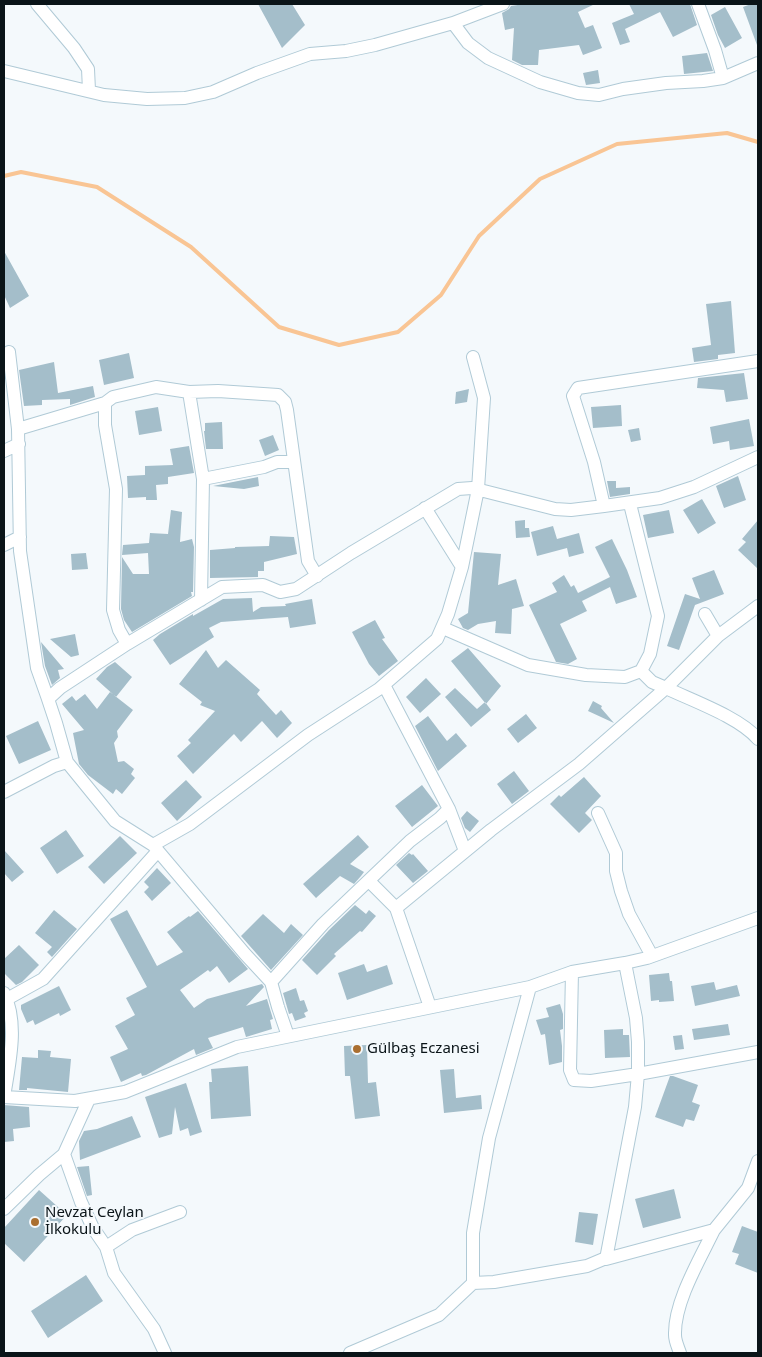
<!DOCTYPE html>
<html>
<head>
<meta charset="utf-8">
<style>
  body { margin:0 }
  #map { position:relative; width:762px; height:1357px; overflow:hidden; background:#f4f9fc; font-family:"Noto Sans",sans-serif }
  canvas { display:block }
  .frame { position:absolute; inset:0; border:5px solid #0a1418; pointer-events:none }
</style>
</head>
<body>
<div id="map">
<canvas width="762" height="1357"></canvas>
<div class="frame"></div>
</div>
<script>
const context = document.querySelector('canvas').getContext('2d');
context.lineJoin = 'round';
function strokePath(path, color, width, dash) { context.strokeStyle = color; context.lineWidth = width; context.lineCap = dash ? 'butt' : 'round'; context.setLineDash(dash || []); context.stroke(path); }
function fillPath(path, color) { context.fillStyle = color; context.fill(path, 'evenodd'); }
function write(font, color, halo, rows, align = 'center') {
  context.font = font + ' "Noto Sans",sans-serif'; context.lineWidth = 4; context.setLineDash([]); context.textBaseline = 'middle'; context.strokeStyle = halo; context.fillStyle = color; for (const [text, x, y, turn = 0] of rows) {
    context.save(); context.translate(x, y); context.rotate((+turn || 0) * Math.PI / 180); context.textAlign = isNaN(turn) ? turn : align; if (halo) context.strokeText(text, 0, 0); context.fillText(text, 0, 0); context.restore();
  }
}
strokePath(new Path2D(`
  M4,176L21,172L97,187L191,247L279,327L339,345L398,332L441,295L479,236L540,179L617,144L727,133L758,142`), '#f9c594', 4);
fillPath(new Path2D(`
  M258,4H292L305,25L282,48Z
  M524,4H595L578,12L585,28L593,25L602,48L583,55L579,45L539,50L538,65H522L512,60L514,28L505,30L502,13L509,9L511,6Z
  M629,4H690L697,25L673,37L660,12L625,29L630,42L620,45L612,23L634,14Z
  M751,4H758L757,45L743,7Z
  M725,7L742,38L725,48L718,35L711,15Z
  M707,53L713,71L684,74L682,56Z
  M598,70L600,83L586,85L583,73Z
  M4,251L29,296L10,308L4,295Z
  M731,301L735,353L718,355V359L694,362L692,348L711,345L706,304Z
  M129,353L134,378L104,385L99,360Z
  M54,362L58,393L93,386L95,397L70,405V399L42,400V405L24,406L19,370Z
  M744,373L748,399L726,402L724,390L697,388L698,378Z
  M469,389L467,402L455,404L456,392Z
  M621,405L622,426L593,428L591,407Z
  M158,407L162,431L139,435L135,411Z
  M749,419L754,446L730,450L729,441L713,444L710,427Z
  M222,422L223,449H206L204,431H205V423Z
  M639,428L641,440L631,442L628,430Z
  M273,435L279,450L265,456L259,440Z
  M189,446L194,473L168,477V484L156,485L157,500H146V497L128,498L127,476L145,475V466L173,465L170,449Z
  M738,476L746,500L724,508L716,486Z
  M258,477L259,486L244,489L213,486Z
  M607,481H616V488L630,487V494L610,497Z
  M702,499L716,523L698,534L683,510Z
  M171,510L182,512L180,542L192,539L194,547L193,592H191L192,596L132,632L124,620L121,609L122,557L133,574H149L148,553L122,555L123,545L149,543L150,533L168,534Z
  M669,510L674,533L648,538L643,515Z
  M525,520V528H529L530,537L516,538L515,521Z
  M758,520V569L738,550L746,542L742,539Z
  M553,526L557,539L579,533L584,553L569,557L567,548L537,556L531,532Z
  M270,536L294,537L297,554L264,562V571H258V577L210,578V550L235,548V547L269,546Z
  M612,539L627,570L637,597L616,604L610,587L582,601L587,611L560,624L577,659L568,664L556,662L529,605L557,592L552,583L564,575L571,587L574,585L578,593L610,577L595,547Z
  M474,552L501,554L498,585L516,579L524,606L512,609L511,634L495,633L496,621L478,624L468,630L463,628L458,619L468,613Z
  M86,553L88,569L72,570L71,554Z
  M714,570L724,594L695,605L679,650L667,646L685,594L700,599L692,578Z
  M252,598L253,612L261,607L286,606L285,604L312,599L316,624L290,628L288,617L221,622L209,628L214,637L170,665L153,640L160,634L193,614V616L223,599Z
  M375,620L385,638L382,639L398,661L379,676L369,664L352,632Z
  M75,634L79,655L71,657L50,639Z
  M41,642L64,669L58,670L60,678L52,685L45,666Z
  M468,648L501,686L486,704L451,661Z
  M206,650L218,668L226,660L260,690L257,694L276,715L281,710L292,723L277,738L262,721L241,742L234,734L193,774L177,756L191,743L188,740L215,711L200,705L202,702L179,684Z
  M115,662L132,677L116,697L96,679L107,667Z
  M426,678L441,694L420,713L406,697Z
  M455,688L477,709L485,702L491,710L471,727L445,697Z
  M110,692L133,710L117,731L118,737L114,743L118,762L124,761L134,769L131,774L135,778L122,794L116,789L113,794L88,775L79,764L73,733L84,730L62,704L72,696L76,701L85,694L97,709Z
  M593,701L602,706L601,708L614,723L588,711Z
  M526,714L537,728L518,743L507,729Z
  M428,716L447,741L456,733L467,746L438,771L415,726Z
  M38,721L51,750L19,764L6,736Z
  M514,771L529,791L512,804L497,784Z
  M584,777L601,796L585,813L592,820L579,833L550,804L559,795L561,797Z
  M186,780L202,797L177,821L161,803Z
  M422,785L438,806L412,827L395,806Z
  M467,811L479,821L470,832L465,828L461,818Z
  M66,830L84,856L57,874L40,848Z
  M358,835L369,847L350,864L364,872L361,876L354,884L340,876L316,898L303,884Z
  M120,836L137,853L104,884L88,867Z
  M4,850L24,872L12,882L4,873Z
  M409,853L412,855L413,854L428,871L413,883L396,865Z
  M157,868L171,883L152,901L144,892L149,887L144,882Z
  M355,905L366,914L369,910L376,916L362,932L360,931L334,954L336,956L317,975L302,960L329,930Z
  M54,910L77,929L52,957L47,952L52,947L35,933Z
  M127,910L157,966L183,952L167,932L189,916L190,917L198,911L248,969L229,983L217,966L210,972L208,970L180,990L194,1008L207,999L262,984L264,987L246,1006L267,999L273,1019L270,1020L272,1029L246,1037L243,1027L208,1038L213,1048L196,1055L194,1049L146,1075L142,1076L141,1073L121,1082L110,1057L128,1049L115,1026L135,1015L126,998L147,987L110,919Z
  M263,914L284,933L291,924L303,935L271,970L241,936Z
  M19,945L39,965L22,982L16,985L4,973V959Z
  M364,964L367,972L387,965L393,984L347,1000L338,973Z
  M669,973L670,981H672L674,1001L659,1002V1000L651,1001L649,975Z
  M714,982L716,990L737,985L740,996L695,1006L691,986Z
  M59,986L71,1010L60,1016L59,1013L35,1025L33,1020L27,1023L21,1009V1005Z
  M296,988L300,1001L304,1000L308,1011L304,1013L306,1017L295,1021L292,1013L289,1014L283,993Z
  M560,1004L563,1014V1029L560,1030L562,1046V1062L549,1065L545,1034L541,1035L536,1020L549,1017L546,1008Z
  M728,1024L730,1035L694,1040L692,1029Z
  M623,1029V1035H629L630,1057L605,1058L604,1030Z
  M682,1035L684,1049L675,1050L673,1036Z
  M367,1045L368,1083L376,1082L380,1116L355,1119L350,1076H345L344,1046Z
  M38,1050L51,1051L50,1057L71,1059L68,1092L27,1088V1090H19L22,1057L38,1058Z
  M248,1066L251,1116L211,1119L209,1082H212L211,1069Z
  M454,1069L456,1098L481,1095L482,1109L444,1113L440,1070Z
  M670,1076H673L698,1085L692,1102L700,1105L694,1121L686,1119L683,1127L655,1117Z
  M186,1083L202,1132L190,1136L188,1128L180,1131L175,1107L172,1134L159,1138L145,1097Z
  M4,1105L29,1107L30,1127L13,1129L14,1141L4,1142Z
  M132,1116L141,1137L80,1160L79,1141L84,1131L97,1129Z
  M89,1166L92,1195L87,1196L77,1167Z
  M674,1189L681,1218L643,1228L635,1199Z
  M39,1190L67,1215L24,1262L4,1243V1228Z
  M579,1212L598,1214L593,1245L575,1242Z
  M742,1226L758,1232V1273L735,1264L739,1254L732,1252Z
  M86,1275L103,1301L48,1338L31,1311Z`), '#a4beca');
const minor = new Path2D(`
  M37,4L74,48L88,69L89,90
  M698,4L715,50L723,78
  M453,23L468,43L488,58L540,82L578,93L599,95L623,89L666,83L703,81L723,78L758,63
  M4,71L104,95L147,99L185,98L213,92L257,73L310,54L346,51L375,45L453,23L503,4
  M9,352L18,429L20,551L37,668L48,699
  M189,392L203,479L201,600
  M18,429L105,403
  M4,451L19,444
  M203,479L264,467L277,462H293
  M604,506L594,462L573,396L578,388L758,361
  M425,508L462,567
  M4,545L20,537
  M705,614L718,636
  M443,628L528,665L586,675L625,677L641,671L650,654L658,616L630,504
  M127,644L119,630L113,610L116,489L105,425V403L113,397L156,387L189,392L218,391L278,395L285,402L287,410L308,561L317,576
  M641,671L652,682L666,688L718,636L758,606
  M384,685L449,809L465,851
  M67,762L115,821L153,845L245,954L271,982L278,1007L288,1036
  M4,792L54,766L67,762L56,723L48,699L60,688L127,644L222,587L263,585L280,592L296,589L351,553L458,489L472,488L555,509L571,510L604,506L660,498L694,487L758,457
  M598,813L616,853V871L621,891L629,914L652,956
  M153,845L190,824L308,735L379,689L437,639L448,614L462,567L478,489L484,398L473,357
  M369,881L396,908L430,1007
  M396,908L491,830L579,764L666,688C693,701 739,717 758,739
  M572,972L570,1070L574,1080L591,1081L638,1074L758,1052
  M271,982L323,924L410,841L440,818L449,809
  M7,999L43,979L158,851
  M4,1097L75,1101L125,1092L237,1047L530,987L572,972L625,963L647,958L758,918
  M4,1097C9,1064 19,1024 4,993
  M64,1154L81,1202L93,1228L106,1247L114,1273L154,1329L165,1353
  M4,1209L39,1175L64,1154L89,1099
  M106,1247L132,1230L180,1212
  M606,1259L635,1107L638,1074V1042L636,1018L625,963
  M473,1283V1233L489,1138L530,987
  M350,1353L439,1315L473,1283L494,1282L587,1266L606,1258V1259L714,1230L748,1188L758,1161
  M680,1353C678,1347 675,1341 675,1335C674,1302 700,1259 714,1230`);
strokePath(minor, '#b0cad6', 14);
strokePath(minor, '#fff', 12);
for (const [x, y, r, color] of [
  [357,1049,5,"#aa6f30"],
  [35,1222,5,"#aa6f30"]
]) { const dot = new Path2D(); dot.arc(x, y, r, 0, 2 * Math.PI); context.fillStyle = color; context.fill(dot); strokePath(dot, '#f4f9fc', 2); }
write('15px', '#0a1418', '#f4f9fc', [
  ["Gülbaş Eczanesi",367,1049],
  ["Nevzat Ceylan",45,1213],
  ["İlkokulu",45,1230]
], 'left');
</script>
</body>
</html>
